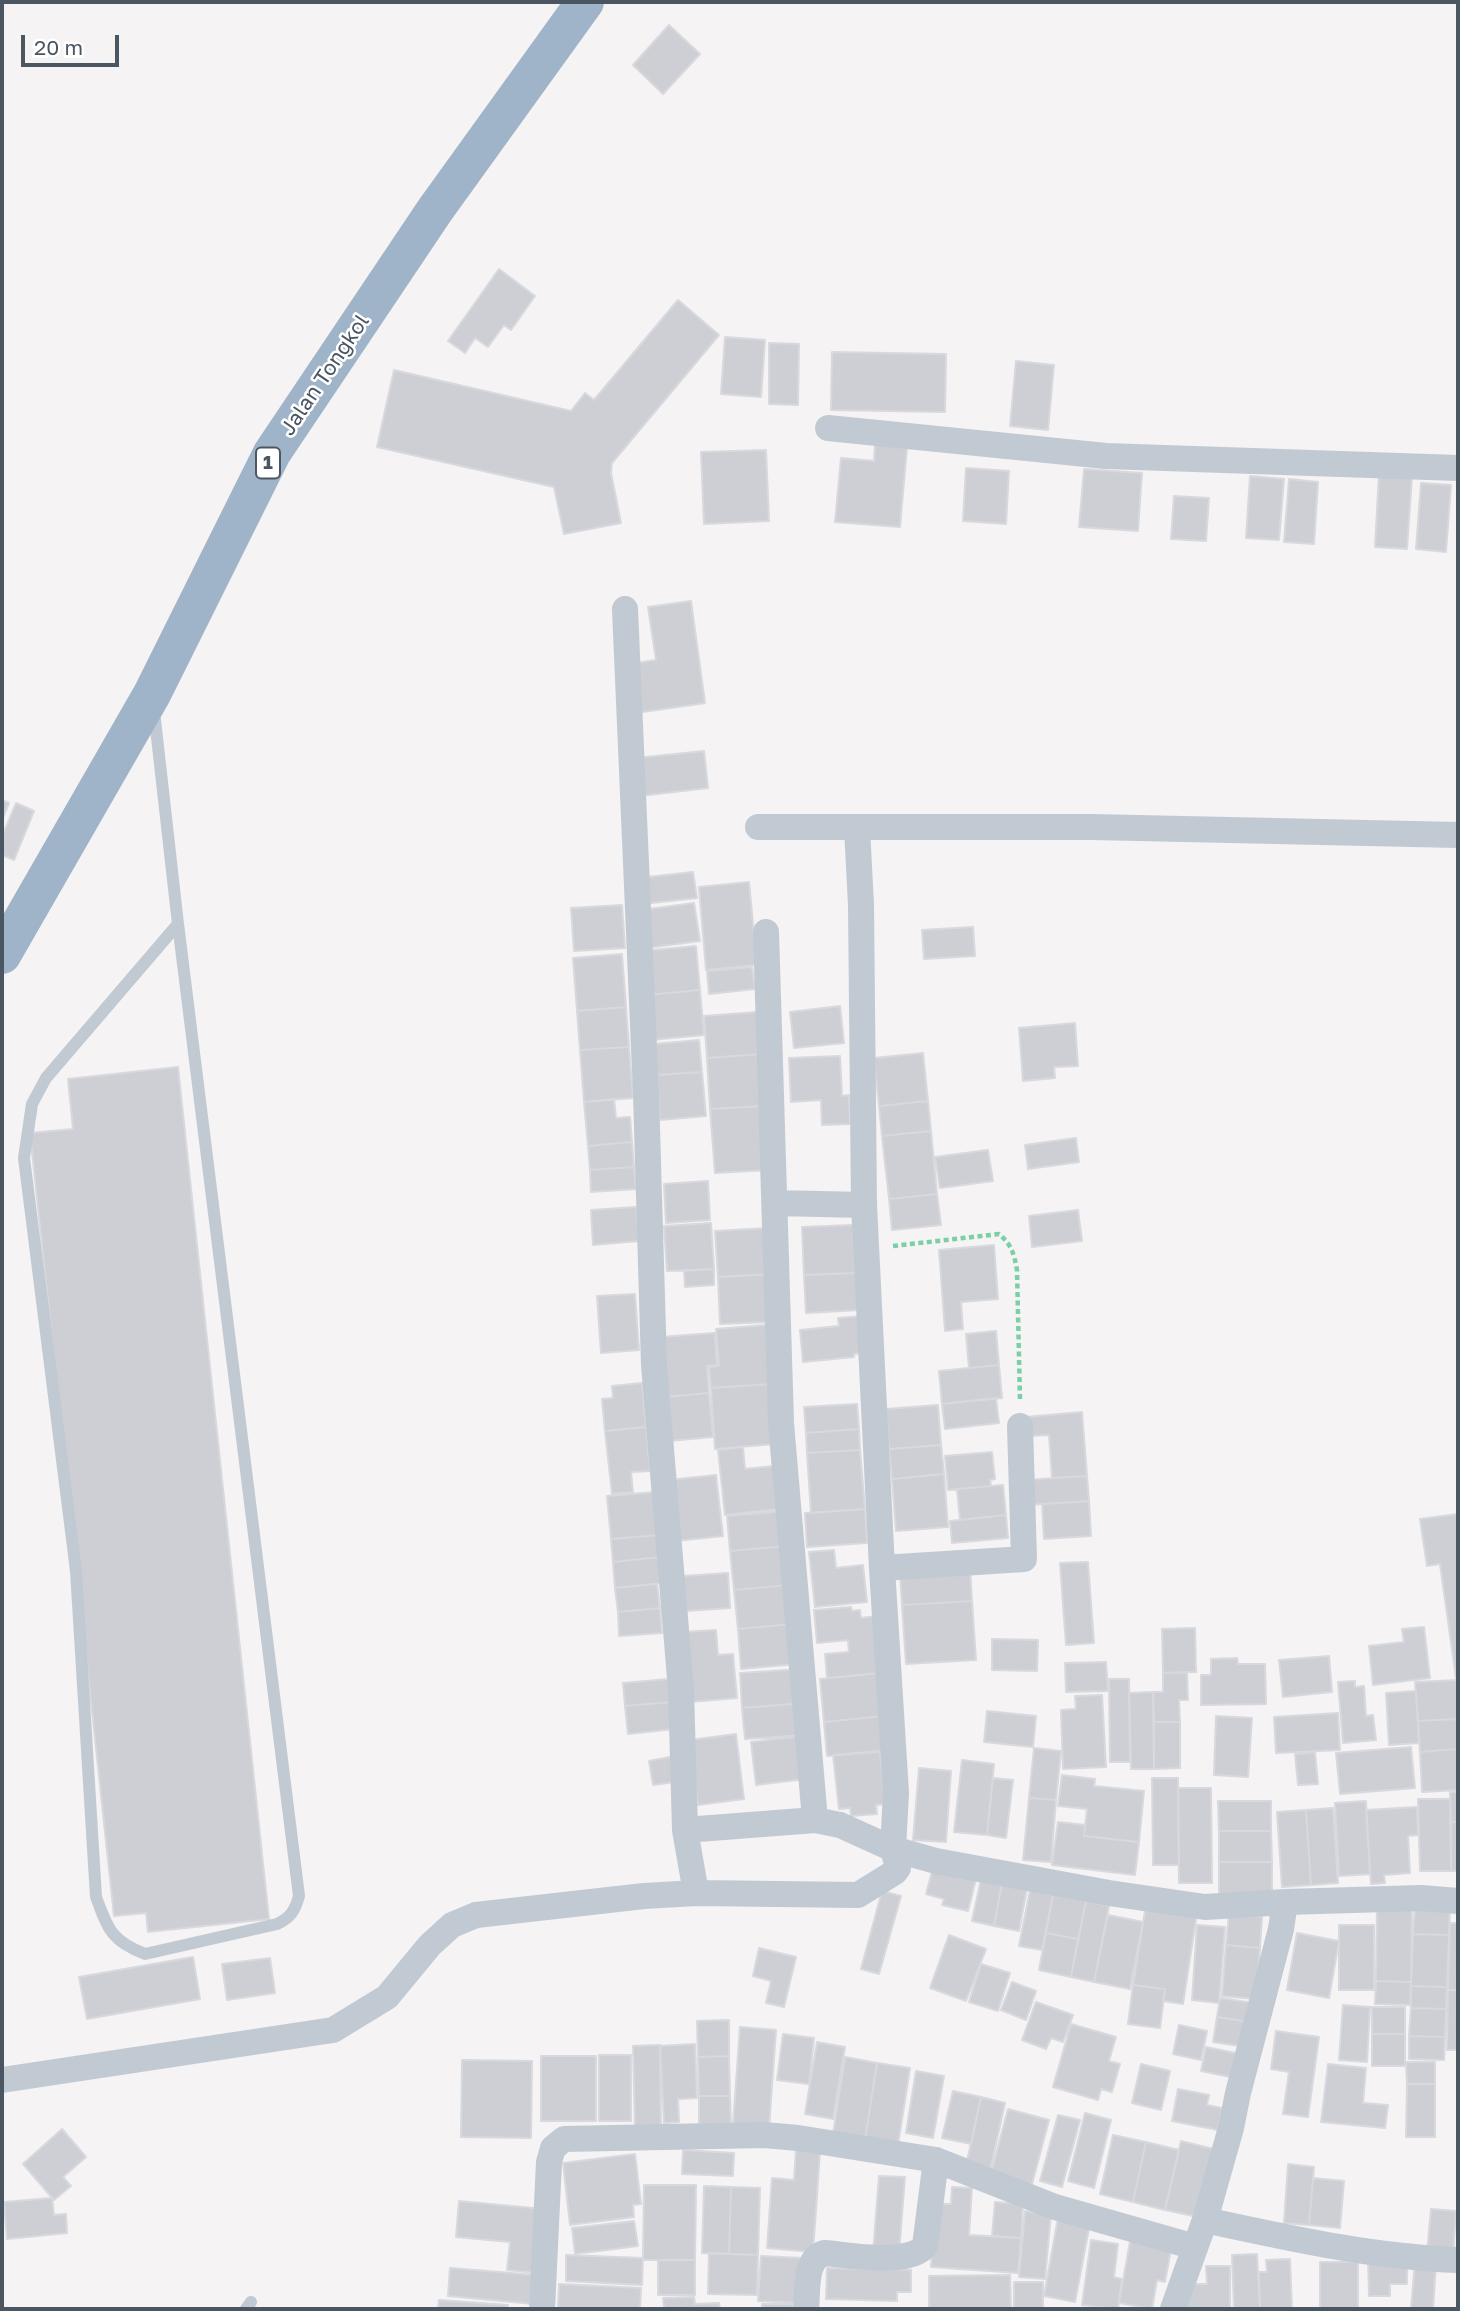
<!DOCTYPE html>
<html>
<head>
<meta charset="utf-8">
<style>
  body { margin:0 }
  #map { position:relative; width:1460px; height:2311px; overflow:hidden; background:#f5f3f3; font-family:"Golos Text",sans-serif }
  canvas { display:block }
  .frame { position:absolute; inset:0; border:4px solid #4a5661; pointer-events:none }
  .scale { position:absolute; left:21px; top:35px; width:98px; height:32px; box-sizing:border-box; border:4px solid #4a5661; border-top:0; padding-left:9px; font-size:21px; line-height:24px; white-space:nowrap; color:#4a5661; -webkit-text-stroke:5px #fff; paint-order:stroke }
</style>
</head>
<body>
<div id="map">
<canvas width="1460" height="2311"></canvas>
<div class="frame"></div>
<div class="scale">20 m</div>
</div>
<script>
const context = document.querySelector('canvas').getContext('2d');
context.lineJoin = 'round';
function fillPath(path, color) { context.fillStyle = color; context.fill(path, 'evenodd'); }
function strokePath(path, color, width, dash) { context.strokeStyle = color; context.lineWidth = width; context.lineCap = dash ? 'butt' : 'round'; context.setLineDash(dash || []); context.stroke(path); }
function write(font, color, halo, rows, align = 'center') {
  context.font = font + ' "Golos Text",sans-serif'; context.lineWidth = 5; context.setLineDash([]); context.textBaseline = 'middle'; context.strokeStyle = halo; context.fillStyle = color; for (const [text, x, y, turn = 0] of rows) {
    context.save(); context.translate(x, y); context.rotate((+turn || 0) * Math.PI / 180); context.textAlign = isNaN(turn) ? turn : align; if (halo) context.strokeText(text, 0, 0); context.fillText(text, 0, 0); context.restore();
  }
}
const building = new Path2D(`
  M669,25L700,54L663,94L633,65Z
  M499,269L535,296L511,330L504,325L488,347L475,338L465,353L448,341Z
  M678,300L719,335L612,463L611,473L621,523L564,534L554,487L377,447L394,370L571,411L585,393L594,400Z
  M725,337L765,340L761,397L721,394Z
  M769,343L799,344L798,405L769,404Z
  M832,352L946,354L945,412L831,410Z
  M1016,361L1054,365L1048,430L1010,426Z
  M875,444L907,447L900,527L835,522L841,458L874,461Z
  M766,450L769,521L704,524L701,452Z
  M966,468L1009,471L1006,524L963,521Z
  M1084,469L1142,473L1138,531L1079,527Z
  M1379,473L1412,476L1407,549L1375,547Z
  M1250,476L1284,479L1279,540L1246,538Z
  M1289,479L1318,482L1314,544L1284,542Z
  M1421,483L1451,485L1446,552L1416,549Z
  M1174,496L1209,498L1206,541L1171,539Z
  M691,601L705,703L636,713L629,664L656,660L648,607Z
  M704,751L708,788L640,796L636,758Z
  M2,800L9,803L2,820Z
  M16,803L34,811L14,860L2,855V837Z
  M693,872L697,898L642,904L639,878Z
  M749,882L757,965L706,970L699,887Z
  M694,903L700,941L647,948L642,910Z
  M622,905L625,948L574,951L571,908Z
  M973,927L975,956L924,959L922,930Z
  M696,946L700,990L647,995L642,951Z
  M622,954L626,1007L577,1011L573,958Z
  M752,967L755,989L709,994L707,971Z
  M700,990L704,1035L651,1040L647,995Z
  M840,1006L844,1043L794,1048L790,1012Z
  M626,1007L629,1047L580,1050L577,1011Z
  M758,1012L761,1054L707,1058L704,1016Z
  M1075,1023L1078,1066L1054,1067L1055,1078L1023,1081L1019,1028Z
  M699,1040L702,1072L657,1075L654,1044Z
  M629,1047L633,1098L584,1102L580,1050Z
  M923,1053L928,1101L879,1106L874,1058Z
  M761,1054L765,1106L710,1109L707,1058Z
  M840,1056L842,1096L849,1095L850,1124L822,1125L821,1100L791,1102L789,1058Z
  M178,1067L269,1919L148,1932L146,1913L114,1916L30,1133L73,1129L68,1079Z
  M702,1072L706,1116L660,1120L657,1075Z
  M614,1099L616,1118L630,1117L632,1142L588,1146L584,1102Z
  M928,1101L931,1131L882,1136L879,1106Z
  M765,1106L769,1170L715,1173L710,1109Z
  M931,1131L937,1194L889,1199L882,1136Z
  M1076,1138L1079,1162L1028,1169L1025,1145Z
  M632,1142L634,1167L590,1170L588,1146Z
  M988,1150L993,1181L940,1188L935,1157Z
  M634,1167L636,1189L591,1192L590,1170Z
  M708,1181L710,1220L666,1223L664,1184Z
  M937,1194L941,1225L892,1230L889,1199Z
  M636,1207L639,1241L593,1245L591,1210Z
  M1078,1210L1082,1241L1032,1247L1029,1216Z
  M711,1223L714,1269L667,1271L664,1226Z
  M853,1225L855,1273L804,1275L802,1227Z
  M770,1228L772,1274L718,1277L715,1231Z
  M994,1245L998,1299L961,1302L963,1329L945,1331L939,1250Z
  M714,1269V1285L685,1287L684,1271Z
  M858,1273L860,1310L806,1313L804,1275Z
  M768,1274L770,1322L720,1324L718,1277Z
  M635,1294L639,1350L601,1353L597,1296Z
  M862,1316L866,1353L854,1354V1357L803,1362L800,1330L839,1326L838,1318Z
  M766,1325L771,1384L711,1388L709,1367L719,1366L716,1329Z
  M996,1331L999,1365L969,1368L966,1334Z
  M715,1333L717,1365L707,1366L709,1393L665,1397L660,1337Z
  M999,1365L1002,1398L942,1404L939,1371Z
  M642,1383L646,1427L605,1431L602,1399L613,1398L612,1386Z
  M771,1384L775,1444L715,1449L711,1388Z
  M709,1393L713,1437L669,1441L665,1397Z
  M996,1398L999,1423L945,1429L942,1404Z
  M857,1404L859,1429L806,1433L804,1407Z
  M938,1405L941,1445L889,1449L886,1409Z
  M1082,1412L1087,1476L1052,1478L1049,1435L1027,1436L1026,1417Z
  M646,1427L650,1471L631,1472L633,1492L612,1494L605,1431Z
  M859,1429L860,1450L807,1453L806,1433Z
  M941,1445L944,1474L892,1479L889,1449Z
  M743,1447L745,1469L774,1466L780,1509L725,1515L718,1450Z
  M860,1450L865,1509L811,1513L807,1453Z
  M992,1452L995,1479L990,1480L991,1486L948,1490L945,1456Z
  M944,1474L948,1527L896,1531L892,1479Z
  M716,1475L723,1536L676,1541L669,1480Z
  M1087,1476L1089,1501L1028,1505L1026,1480Z
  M1003,1485L1006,1515L960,1520L957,1489Z
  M655,1492L660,1535L611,1539L607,1496Z
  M1089,1501L1091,1536L1044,1539L1042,1504Z
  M865,1509L867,1543L807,1547L805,1513Z
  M783,1511L786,1546L730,1551L727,1516Z
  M1458,1514V1678H1456L1440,1564L1427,1566L1420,1519Z
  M1006,1515L1008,1538L952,1543L950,1521Z
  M660,1535L661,1557L613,1562L611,1539Z
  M786,1546L789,1585L734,1590L730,1551Z
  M834,1550L836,1568L863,1565L867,1602L815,1607L809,1552Z
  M661,1557L663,1583L615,1588L613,1562Z
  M1088,1562L1094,1643L1066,1645L1060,1563Z
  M970,1569L972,1601L902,1605L900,1573Z
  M728,1573L730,1608L686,1611L683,1576Z
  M657,1584L660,1608L618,1612L615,1588Z
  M789,1585L793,1624L738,1629L734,1590Z
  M972,1601L976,1660L906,1664L902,1605Z
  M851,1607L852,1611L860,1610L861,1618L877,1616L880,1673L827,1678L825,1654L849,1652L848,1640L817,1643L814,1610Z
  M660,1608L662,1633L619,1636L618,1612Z
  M793,1624L797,1664L741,1669L738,1629Z
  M1424,1627L1430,1678L1373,1685L1369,1646L1404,1642L1402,1629Z
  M1195,1628L1196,1672L1163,1673L1162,1629Z
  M716,1630L718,1655L733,1654L737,1698L690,1702L684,1632Z
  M992,1639L1038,1640L1037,1671L992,1670Z
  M1329,1656L1332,1692L1283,1697L1279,1660Z
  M1237,1658L1238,1664H1265L1266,1704L1201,1705V1675H1211V1659Z
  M1106,1662L1108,1691L1066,1692L1065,1663Z
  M801,1669L795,1704L742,1708L740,1673Z
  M1187,1672L1188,1700H1179L1180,1722H1154L1153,1692H1163V1673Z
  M880,1673L884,1716L824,1722L820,1679Z
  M669,1679L671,1702L625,1706L623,1683Z
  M1109,1679H1129L1130,1762H1110Z
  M1458,1680V1719L1418,1721L1415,1682Z
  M1355,1681V1687L1364,1686L1366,1716L1373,1715L1376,1740L1343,1743L1338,1682Z
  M1416,1691L1419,1743L1389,1745L1386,1693Z
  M1153,1692L1154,1769H1131L1129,1693Z
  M1102,1695L1106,1767L1063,1769L1061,1710L1076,1709L1075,1696Z
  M671,1702L674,1729L628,1734L625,1706Z
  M804,1703L806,1735L745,1739L742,1708Z
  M987,1711L1036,1716L1033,1747L984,1742Z
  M1338,1713L1340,1750L1276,1753L1274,1717Z
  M884,1716L888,1751L827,1756L824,1722Z
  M1216,1716L1252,1718L1248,1777L1214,1775Z
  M1458,1719V1749L1420,1752L1418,1721Z
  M1154,1722H1180V1768L1154,1769Z
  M736,1734L744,1799L698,1805L690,1740Z
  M800,1736L805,1779L756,1785L751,1742Z
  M1411,1747L1415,1788L1340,1794L1336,1753Z
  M1034,1748L1061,1751L1056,1800L1029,1798Z
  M1458,1749V1790L1422,1792L1420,1752Z
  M880,1751L885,1804L876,1805L877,1814L851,1816L850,1808L839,1809L833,1755Z
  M1315,1752L1318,1784L1298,1785L1295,1754Z
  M670,1757L674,1782L653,1785L649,1761Z
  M962,1760L994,1764L987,1835L954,1832Z
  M919,1768L951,1771L946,1842L913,1840Z
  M1062,1775L1095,1779L1094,1786L1144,1791L1139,1842L1084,1836L1087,1809L1058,1806Z
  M993,1778L1013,1780L1006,1838L987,1835Z
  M1152,1778H1178L1179,1865H1153Z
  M1178,1788H1211L1212,1883H1179Z
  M1450,1792H1458V1822H1451Z
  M1029,1798L1056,1800L1051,1862L1023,1860Z
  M1418,1799H1450L1451,1871H1420Z
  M1218,1801H1271V1831H1219Z
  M1366,1801L1370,1874L1339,1876L1335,1803Z
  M1417,1807L1418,1835L1408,1836L1410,1873L1384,1875L1385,1883L1371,1884L1366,1810Z
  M1333,1808L1338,1883L1311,1885L1306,1810Z
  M1306,1810L1311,1885L1282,1887L1277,1812Z
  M1058,1822L1085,1825L1084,1836L1139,1842L1135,1875L1052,1865Z
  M1451,1822H1458V1871H1451Z
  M1219,1831H1271L1272,1862H1219Z
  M1219,1862H1272V1900H1219Z
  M933,1868L976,1879L968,1911L942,1905L944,1899L926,1894Z
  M981,1879L1002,1883L994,1926L972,1921Z
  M1002,1883L1027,1888L1019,1931L994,1926Z
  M1030,1890L1053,1895L1042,1950L1019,1946Z
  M882,1891L901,1896L879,1974L861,1969Z
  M1053,1895L1086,1901L1078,1939L1046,1933Z
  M1086,1901L1109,1906L1094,1982L1071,1977Z
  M1146,1905L1197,1913L1183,2004L1163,2001L1165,1989L1133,1985Z
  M1415,1905L1450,1907L1449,1935L1413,1934Z
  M1377,1906L1412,1907L1411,1982L1376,1981Z
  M1229,1914L1262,1917L1260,1948L1226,1945Z
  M1108,1915L1143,1922L1130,1989L1094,1982Z
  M1450,1923H1458V1990H1448Z
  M1197,1925L1225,1927L1219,2003L1192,2000Z
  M1339,1925H1374V1990H1339Z
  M1046,1933L1078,1939L1071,1977L1039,1970Z
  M1297,1933L1339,1941L1329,1998L1287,1990Z
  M1413,1934L1449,1935L1447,1987L1411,1986Z
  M949,1935L986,1949L966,2001L930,1988Z
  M1226,1945L1260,1948L1256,1999L1222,1996Z
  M759,1948L796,1957L784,2007L766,2003L771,1981L753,1976Z
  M193,1957L200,1999L87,2019L79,1977Z
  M270,1958L275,1993L227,2000L222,1964Z
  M981,1964L1010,1973L998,2011L969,2002Z
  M1376,1981L1411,1982L1410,2005L1375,2004Z
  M1012,1982L1036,1991L1026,2020L1001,2010Z
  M1133,1985L1165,1989L1160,2028L1128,2024Z
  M1411,1986L1447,1987L1446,2009L1411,2008Z
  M1448,1990H1458V2050H1447Z
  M1220,1998L1254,2003L1251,2022L1217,2017Z
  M1036,2002L1073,2015L1063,2042L1051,2038L1046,2049L1022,2040Z
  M1343,2005L1370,2007L1367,2062L1339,2060Z
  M1372,2007H1405V2034H1372Z
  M1411,2008L1446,2009L1445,2037L1409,2036Z
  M1217,2017L1251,2022L1247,2047L1213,2042Z
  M729,2020V2056L698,2057L697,2021Z
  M1071,2024L1116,2037L1109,2061L1120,2064L1112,2092L1101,2089L1098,2100L1053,2087Z
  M1179,2025L1207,2031L1201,2060L1173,2054Z
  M740,2027L776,2030L769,2128L733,2125Z
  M1276,2031L1319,2037L1308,2117L1283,2114L1289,2072L1271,2069Z
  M783,2034L814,2038L809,2084L777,2080Z
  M1372,2034H1405V2066H1372Z
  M1409,2036L1445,2037L1444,2060L1409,2059Z
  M817,2042L845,2047L833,2119L805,2114Z
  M695,2044L697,2098L678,2099L679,2122L664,2123L660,2046Z
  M660,2045L661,2128L635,2129L633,2046Z
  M1206,2047L1245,2055L1240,2079L1201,2071Z
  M599,2055H631V2121H599Z
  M541,2056H596V2121H541Z
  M729,2056L730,2096H699L698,2057Z
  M845,2057L877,2063L865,2140L833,2134Z
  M462,2060L532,2061L531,2138L461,2137Z
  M1406,2062H1435V2084H1407Z
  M877,2063L910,2068L898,2145L865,2140Z
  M1141,2064L1170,2071L1161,2110L1132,2103Z
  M1328,2064L1366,2068L1363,2103L1388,2105L1385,2128L1321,2122Z
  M916,2071L944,2076L933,2138L906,2133Z
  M1407,2084H1435V2137H1406Z
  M1178,2089L1209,2095L1207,2105L1222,2108L1218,2130L1172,2121Z
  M953,2091L981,2097L971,2144L942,2138Z
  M699,2096H730L731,2127L699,2128Z
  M981,2097L1005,2103L990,2171L966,2166Z
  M1008,2109L1049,2120L1031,2188L990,2177Z
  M1085,2113L1111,2120L1094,2188L1068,2181Z
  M1058,2115L1080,2120L1062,2187L1040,2181Z
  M62,2129L86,2157L63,2177L71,2186L54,2200L23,2164Z
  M1113,2135L1146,2142L1133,2202L1100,2194Z
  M1181,2141L1218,2150L1203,2218L1165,2210Z
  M1146,2142L1179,2150L1165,2210L1133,2202Z
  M796,2149L820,2152L813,2252L767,2248L772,2178L794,2180Z
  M683,2150L734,2153L733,2176L682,2174Z
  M635,2154L641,2204L633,2205L634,2217L570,2225L563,2163Z
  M1288,2164L1314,2167L1309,2225L1284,2223Z
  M879,2176L905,2177L899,2254L873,2253Z
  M1313,2178L1344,2181L1340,2228L1309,2225Z
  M644,2185H696L695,2260H643Z
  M704,2186L731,2187L729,2254L702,2253Z
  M731,2187L760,2188L758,2255L729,2254Z
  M952,2187L972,2188L969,2235L1021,2238L1018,2273L931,2267L935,2204H951Z
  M52,2198L54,2215L66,2214L67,2233L7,2239L4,2202Z
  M459,2201L543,2209L538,2273L507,2270L510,2242L456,2237Z
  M995,2202L1023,2204L1021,2238L992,2236Z
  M1431,2209L1456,2211L1453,2255L1427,2253Z
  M1025,2211L1051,2214L1045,2279L1019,2277Z
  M1059,2212L1091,2218L1075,2302L1044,2296Z
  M634,2221L638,2246L575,2254L572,2228Z
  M1131,2236L1172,2244L1165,2282L1157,2280L1152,2309L1119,2303Z
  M1091,2240L1118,2244L1114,2277L1122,2279L1118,2309L1082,2305Z
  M709,2253L758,2255L757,2295L708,2294Z
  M1257,2254L1260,2309H1234L1232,2255Z
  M566,2255L643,2258L642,2285L566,2281Z
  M761,2256L802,2258L800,2303L758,2301Z
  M1368,2258H1407V2284H1390V2296H1369Z
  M1290,2259L1292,2309H1260L1259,2272H1267L1266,2260Z
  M658,2260H695V2295H658Z
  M1320,2262H1358V2309H1320Z
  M1415,2262L1436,2264L1433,2309H1411Z
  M1206,2266H1230V2309H1183V2284H1207Z
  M450,2268L536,2275L534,2304L448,2296Z
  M827,2268L911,2270V2292H897V2301L826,2299Z
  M1010,2275L1011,2309H929V2276Z
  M1014,2282H1043V2309H1014Z
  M559,2284L641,2288L640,2309H558Z
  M694,2297L695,2304L719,2303L720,2309H664L663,2298Z
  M439,2300L508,2305L507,2309H438Z
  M762,2304H793V2309H762Z`);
fillPath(building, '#cdcfd5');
strokePath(building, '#d7d9de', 2);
strokePath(new Path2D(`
  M893,1246L999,1234C1012,1245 1014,1254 1017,1270L1020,1400`), '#7ad0a6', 4.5, [5, 3.5]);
strokePath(new Path2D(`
  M154,711L178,924L299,1896C295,1911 290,1918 277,1924L145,1954C111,1941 108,1929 96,1897L76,1571L24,1158L32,1104L46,1078L178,924
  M246,2309L251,2302`), '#c1cad2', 12);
strokePath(new Path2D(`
  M828,428L1106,456L1458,468
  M625,609L646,1094L654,1365L681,1690L685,1830L696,1893
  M758,827H1092L1458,835
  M766,932L781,1423L815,1820
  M775,1203L864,1205
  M882,1568L1024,1559L1020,1426
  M685,1830L815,1820L840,1825L893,1849L936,1861L1109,1893L1205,1907L1285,1902
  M2,2080L333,2030L387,1997L430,1945L452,1925L476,1915L644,1896L696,1893L858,1895L895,1872L898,1868L893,1849L896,1793L882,1568L864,1205L861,905L857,828
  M1205,2220C1289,2238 1372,2257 1458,2260
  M542,2309L549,2162L553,2148L564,2139L764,2135L798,2138L936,2160L1055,2207L1195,2247
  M806,2309C808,2291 804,2258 825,2253C850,2255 908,2266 925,2246L936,2160
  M1173,2309L1205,2220L1231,2128L1238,2093L1281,1929L1285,1902L1421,1898L1458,1901`), '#c1cad2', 26);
strokePath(new Path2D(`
  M2,955L152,694L272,453L435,210L585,2`), '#9fb4c9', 38);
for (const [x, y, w] of [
  [268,463,24]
]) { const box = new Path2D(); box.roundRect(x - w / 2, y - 15.5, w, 31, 5); context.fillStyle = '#fff'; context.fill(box); strokePath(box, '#4a5661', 2); }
write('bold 19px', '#4a5661', null, [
  ["1",268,463]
]);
write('21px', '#4a5661', '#fff', [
  ["Jalan Tongkol",325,375,-56]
]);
</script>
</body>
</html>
